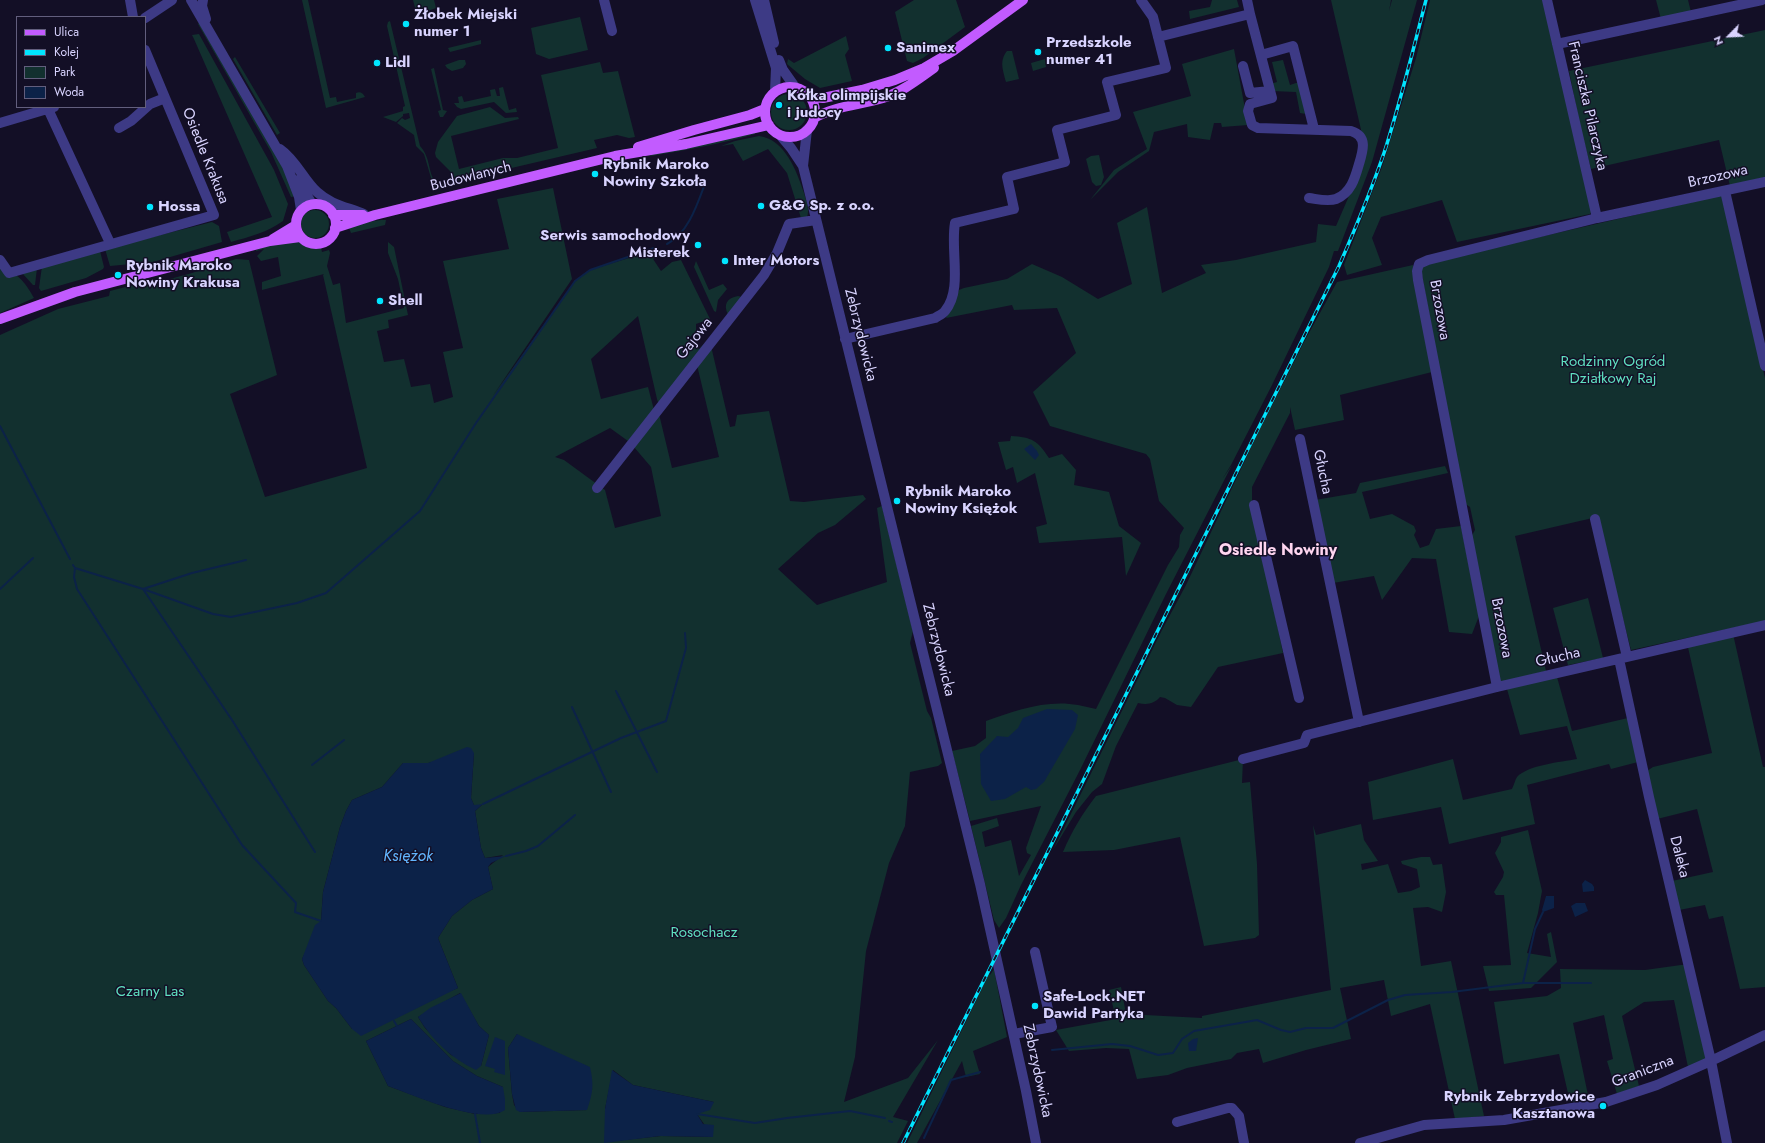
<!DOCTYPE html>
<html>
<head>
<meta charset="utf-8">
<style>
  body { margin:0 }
  #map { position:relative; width:1765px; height:1143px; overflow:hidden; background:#130f26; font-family:Jost,sans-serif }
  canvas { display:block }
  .legend { position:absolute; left:16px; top:16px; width:130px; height:92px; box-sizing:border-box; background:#130f26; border:1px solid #625e7d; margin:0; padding:5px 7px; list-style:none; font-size:12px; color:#d9d4ff }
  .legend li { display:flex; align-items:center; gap:8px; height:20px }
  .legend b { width:20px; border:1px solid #625e7d }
  .north { position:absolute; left:1709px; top:16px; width:40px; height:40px; -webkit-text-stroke:3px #130f26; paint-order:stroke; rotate:246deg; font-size:11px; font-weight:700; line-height:16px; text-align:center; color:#d9d4ff }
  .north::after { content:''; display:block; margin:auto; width:14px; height:18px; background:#d9d4ff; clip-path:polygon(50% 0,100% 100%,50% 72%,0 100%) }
</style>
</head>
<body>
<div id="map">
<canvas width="1765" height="1143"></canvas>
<ul class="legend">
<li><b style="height:5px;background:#c25bff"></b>Ulica</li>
<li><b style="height:5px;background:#00e5ff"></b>Kolej</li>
<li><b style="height:11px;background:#12302f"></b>Park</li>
<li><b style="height:11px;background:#0c2248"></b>Woda</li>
</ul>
<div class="north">N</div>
</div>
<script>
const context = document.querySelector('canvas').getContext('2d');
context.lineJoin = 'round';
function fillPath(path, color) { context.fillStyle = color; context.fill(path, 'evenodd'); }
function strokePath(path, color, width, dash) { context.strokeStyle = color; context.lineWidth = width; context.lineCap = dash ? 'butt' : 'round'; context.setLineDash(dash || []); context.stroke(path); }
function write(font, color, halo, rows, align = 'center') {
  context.font = font + ' Jost,sans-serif'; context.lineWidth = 3; context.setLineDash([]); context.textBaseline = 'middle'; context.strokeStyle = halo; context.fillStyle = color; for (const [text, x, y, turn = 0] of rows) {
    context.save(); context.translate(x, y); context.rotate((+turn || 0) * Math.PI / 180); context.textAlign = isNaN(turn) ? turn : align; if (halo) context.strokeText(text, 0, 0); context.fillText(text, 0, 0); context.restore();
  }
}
fillPath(new Path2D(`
  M302,0H308L330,98L336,97L337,102L356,98V93C360,91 363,93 365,97L326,108Z
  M413,0H434L436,8L417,15Z
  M914,0H956L965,27L923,58L913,63L907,61L895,12Z
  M1212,0H1237L1239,7L1190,19L1189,11L1210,7Z
  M1331,0H1391L1389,11L1392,0H1417L1372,162L1338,251H1334L1329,267L1271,387L1231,465L1223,478L1232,465L1166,594L1080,770L1021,885L1006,918L999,928L994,920L971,826L997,818L999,826L982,832L985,847L1011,840L1019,876L1031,855L1027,853L1026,848L1041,806L970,821L952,751L975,746L986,738V721C1013,711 1047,699 1078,705C1084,706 1090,708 1096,709L1168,565L1179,547L1180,535L1184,528L1159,501L1150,459L1146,454L1050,426L1033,392L1076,353L1057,308L1014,310L1012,305L946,318L959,290L964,288L1007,279L1032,264L1062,277L1098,299L1132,284L1117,223L1147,207L1162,293L1206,273L1201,265L1236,260L1316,242L1318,224L1336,226L1352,189L1362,134Z
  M1430,0H1544L1592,211L1590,214L1457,242L1442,200L1381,217L1372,238L1382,265L1347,275L1344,265L1382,167L1416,58Z
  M1656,0H1688L1691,12L1661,19Z
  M580,17L588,50L549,59L536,54L531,28Z
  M390,21L420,146C432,159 427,175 438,185L450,182L447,187L437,190L434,188L424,154L416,146L414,135L397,123L402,118L405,120L410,118L409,113L403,114V116L396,122L383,117L403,111V107L405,106L387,26L388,22Z
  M199,23L285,170L296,196L291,197L271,152L198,24Z
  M1765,30V177L1730,186L1719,140L1591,169L1581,130L1569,71Z
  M199,34L274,170L288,204L283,221C268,232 249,237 231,242L227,232L272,217L194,39L192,35Z
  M846,36L849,49L845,55L852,81L820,88L805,79L787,64L788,59L794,63Z
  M481,40V44L450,52L448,48Z
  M1234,49L1248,125L1222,127L1221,123H1214L1210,140L1188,137L1187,124L1154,132L1149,151L1118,172L1090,200L1114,170L1147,149L1133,112L1191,96L1182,64Z
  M1007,51H1012L1019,79L1006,82C1003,70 999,61 1007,51Z
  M235,57L280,133L277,135L233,59Z
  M1045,59L1046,67L1033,71L1031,63Z
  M459,60H465L466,64L463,68L452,71L447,68L445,65Z
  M1283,60L1290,85L1299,82L1306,114L1300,113L1296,92L1272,91L1270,84L1277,82L1272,62Z
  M600,62L603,73L618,71L635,137L629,138L617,135L594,140L597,148L456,181L450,171L436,157L435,153L438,142L457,116L490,107L505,118L518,117L519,119L451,136L459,169L503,158H517L558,148L541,75Z
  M434,68L443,110L447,111L443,117H440L438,111L441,110L431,69Z
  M503,87L509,110L516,108L517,112L506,113L494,102L461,109L457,107L454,103H459L458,97L462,96L464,102L491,96L490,90L495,89L497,96H500L499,88Z
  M771 112a18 18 0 1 1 36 0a18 18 0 1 1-36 0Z
  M755,132V134C721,144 686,150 651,156V154Z
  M759,136C785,139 797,172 804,193C806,200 810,210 807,217L801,218L787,173L768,149L743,161L733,144L721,146L735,141Z
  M1099,155L1104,177L1101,185L1096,186L1092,182L1086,159L1091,156Z
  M553,188L572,279L492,397L575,281L590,270L658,249L660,256L653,259L661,271L672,262L681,260L710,319L696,324V331L690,337L699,349L717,330L660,402H658L657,399L638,316L591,359L601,399L648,387L654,410L628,441L610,428L555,457L564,460L605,490L615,528L661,516L651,467L634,447L659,414L672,468L719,457L697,365L711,346L730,427L735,426L737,415L769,411L790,501L804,502L863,495L866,499L835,525L818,533L778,569L817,605L887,582L877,508L882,506L913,631L910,643L927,711L931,718L942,763L938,766L910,772L905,826L889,863L866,951L855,1057L844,1102L908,1078L938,1040L893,1117L908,1121L897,1143H0V335L58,309L109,296L110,291L153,280L155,283L192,273L236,259L249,260L277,375L230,394L265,497L367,468L323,275L324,274L262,290V282L281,276L278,257L261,261L257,256L264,249L256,251V250L271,245L300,241L311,246L323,247L321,248L322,252L329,250L330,253L327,266L333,285L340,283L346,323L404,308L398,279L388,253V242L394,247L408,315L388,320L389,328L377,331L384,362L404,359L411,387L430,384L434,403L453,397L443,352L463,348L443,261L509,249L497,199ZM474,753L471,798L474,805H482L475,811L481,848L485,858L503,855L488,867L493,889L472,900L452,916L438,938L458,988L352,1029L336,1008L328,1001L304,965L302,959L321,921L323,892L340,827L346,811L352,800L382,787L403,763H428ZM460,993L479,1026L489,1035L481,1066L451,1055L425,1028L418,1017ZM411,1019L453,1061L477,1076L503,1087L500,1113L475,1114L445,1107L388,1086L366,1041ZM517,1034L587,1110L520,1112L514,1105L512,1094L508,1048ZM613,1070L633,1085L714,1102L697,1114L713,1137L661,1136L605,1142V1109Z
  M1722,195L1765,378V621L1631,650L1597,517L1515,536L1546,671L1499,683L1470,539L1475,530L1470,507L1464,503L1421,270L1425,264L1431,262Z
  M301 224a14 14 0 1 1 28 0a14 14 0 1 1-28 0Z
  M381,220H386L385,225L351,233L348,225Z
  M212,222L219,226L222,242L153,262L110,266L105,249Z
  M100,251L104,267L103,269L86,278L41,291L39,288L42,266Z
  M696,261L709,290L723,284L727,289L718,300L716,312L714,311L694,267Z
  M1413,265L1432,372L1340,395L1344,420L1295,430L1290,407V413L1252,487V502L1283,653L1218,667L1191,707L1177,705L1165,698L1160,697C1154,704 1147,705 1138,703L1116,746L1102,784L1092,792L1076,812L1053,850L1162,630L1186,585L1258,433L1304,342L1337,282Z
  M0,267C19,275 24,280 34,298L0,313Z
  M37,268L35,285H33L22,273Z
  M738,296L742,297L728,315C723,304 727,298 738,296Z
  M1011,436C1032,437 1038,441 1049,458L1062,454L1076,470L1074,485L1109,492L1119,526L1141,543L1126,576L1122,537L1039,543L1036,527L1047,524L1035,473L1017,483L1013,467L1006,470L998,442L1010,441Z
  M1445,466L1448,473L1362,492L1370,519L1392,514L1414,526L1416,531L1414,535L1420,548L1429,545L1436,529L1461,526L1479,616L1472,634L1449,632L1436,559L1412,558L1382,600L1374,576L1333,583L1315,500L1356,493L1360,483Z
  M1588,598L1603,658L1568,665L1553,608Z
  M1733,634L1763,767H1765V987L1740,989L1723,916L1709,919L1705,905L1679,910L1672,881L1713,872L1697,809L1657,819L1647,771L1653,767L1712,753L1687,643Z
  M1557,677L1572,731L1628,718L1638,762L1611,769L1609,764L1527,785L1535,824L1449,844L1441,807L1373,820L1368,782L1453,759L1463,800L1512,789C1514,785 1515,780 1517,777C1528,765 1561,762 1577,759L1567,726L1520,735L1507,689Z
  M1243,759L1242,783L1250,782L1257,864L1259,935L1255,938L1204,946L1180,837L1114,850L1063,852C1072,831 1082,814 1096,796Z
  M1361,824L1364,840L1378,861L1361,864L1362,870L1388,864L1398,893L1411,891L1420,887L1417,869L1402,864L1401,861L1421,857H1430L1433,865L1442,864L1446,892L1442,912L1428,907L1413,908L1421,966L1451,961L1484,1116L1455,1119L1430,1004L1391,1016L1384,980L1340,988L1351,1039L1306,1050L1263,1063L1259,1049L1237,1053L1231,1059L1187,1068L1168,1075L1137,1079L1129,1049L1106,1048L1069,1051L1056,1030L1116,1019L1109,990L1121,987L1126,1014L1202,1018V1016L1331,990L1313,825L1316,835Z
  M1528,830L1542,891L1538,913L1527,953L1551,957L1547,934L1551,932L1557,962L1531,988L1489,991L1483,966L1511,965L1504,895H1496L1494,892L1503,877L1504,872L1495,853L1501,842V837Z
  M1681,965H1687L1707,1060L1688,1067L1674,1000L1644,1002L1622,1016L1639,1086L1617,1094L1607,1061L1613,1059L1604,1015L1573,1023L1589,1100L1570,1102L1559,1054L1504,1064L1494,1002L1547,996L1561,988L1560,969L1645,970Z
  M994,969L1007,1037L973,1051L980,1074L966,1077L962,1061L917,1143H907L989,974L990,975Z`), '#12302f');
fillPath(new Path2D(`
  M1031,444L1037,451L1039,455L1035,460L1024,449Z
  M1047,709L1072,710L1078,715L1075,729L1044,782L1036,789L1031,790L1026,787L1005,799L991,801L981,784L980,754L997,736L1008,737L1018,728L1023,718Z
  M467,747L471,748L474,753L471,798L474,805L483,804L475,811L481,848L485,858L506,856L491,863L488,867L493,889L472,900L452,916L438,938L458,988L361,1036L352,1029L336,1008L328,1001L304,965L302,959L315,925L321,921L323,892L340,827L346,811L352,800L382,787L403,763H428Z
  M1585,880L1592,884L1594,887V891L1583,892L1582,884Z
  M1546,896H1554V908L1543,912L1542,910Z
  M1576,903H1585L1588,911L1575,917L1571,906Z
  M461,993L479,1026L489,1035L481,1066L476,1070C452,1059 432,1040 418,1017L430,1008Z
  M411,1019L453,1061L477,1076L503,1087L505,1099V1110C482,1126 413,1095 388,1086L366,1041Z
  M517,1034L590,1067C594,1085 593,1092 587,1110L520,1112L516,1110L512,1094L508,1048Z
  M495,1037L505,1041V1075L494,1072L495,1069L485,1066Z
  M1198,1038L1196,1051H1189L1188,1043L1193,1039Z
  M612,1070L633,1085L714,1102L710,1110L697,1114L703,1124L714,1125L713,1137L660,1136L604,1143L605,1109Z`), '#0c2248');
strokePath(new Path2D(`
  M667,244C689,233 698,202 706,181
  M0,426L70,559
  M246,560L192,573L143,589L232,720L315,852
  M73,565L75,568L74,577L77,589L242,845L296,903L295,912L321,921
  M75,568L143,589L213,614L231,617L297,603L326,593L420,511L476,423L575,281L590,270L654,248
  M0,589L33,558
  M616,691L657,772
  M572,707L611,792
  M312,765L344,740
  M483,804L621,738L666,721L686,648L685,633
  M506,856L526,851L538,846L575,815
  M1523,983L1535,929L1543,912
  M394,1021L397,1026
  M1052,1050L1112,1044L1130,1046L1158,1055L1173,1053L1182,1039L1194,1031L1257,1020L1281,1030L1290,1032L1306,1028H1333L1388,1000L1405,995L1452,992L1523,983H1591
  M475,1114L480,1143
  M697,1114L755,1123L787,1118L850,1111L885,1118
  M889,1121L892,1122
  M924,1138L951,1080L980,1072`), '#0c2248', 2);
strokePath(new Path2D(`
  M130,0L133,17
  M191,0L287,166L299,197L301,210
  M203,0L202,6L206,19
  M604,0L612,31
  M755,0L776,68L775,91
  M764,0L774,43
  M1547,0L1597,218
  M1250,14L1272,98L1250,104L1248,111L1252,125L1258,128L1351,131C1368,136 1363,151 1359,164C1355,178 1351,193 1336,199C1328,202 1317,199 1309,198
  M145,18L172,0
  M1158,37L1250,14L1247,0
  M1557,44L1762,0
  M1261,55L1293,46L1314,129
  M779,60L783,70L795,87
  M1243,66L1250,93L1270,91
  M48,109L110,243
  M0,123L54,107
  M119,128L131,121L150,104L165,98
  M807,130L803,166L980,884L1026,1091L1036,1143
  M780,135L791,148L803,166
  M280,149C296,160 303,179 317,192C331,205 347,207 364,214
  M298,180L312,204
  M1725,191L1765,366
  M0,260L9,273L214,215L145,50
  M845,339L935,318C938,316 943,314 945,311C963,290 950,250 955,223L1014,209L1007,177L1065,162L1057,130L1116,115L1107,82L1166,68L1153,17L1141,0
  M1300,439L1359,722
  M597,488L764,275L777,253L789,224L816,220
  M1254,505L1299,698
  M1595,519L1627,657
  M1619,659L1649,797L1711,1061L1727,1143
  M1497,687L1418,280L1417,271L1419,264L1428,260L1597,218L1765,182
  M1243,759L1304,743L1307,735L1497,687L1765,625
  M1014,1034L1052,1027L1035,952
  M1177,1122L1228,1108H1232L1239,1116L1244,1143
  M1360,1143L1424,1125L1504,1120L1606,1102L1657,1085L1711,1061L1765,1035`), '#3d3a85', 10);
strokePath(new Path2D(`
  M765 112a25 25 0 1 1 50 0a25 25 0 1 1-50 0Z
  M810,97L823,98L862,90L895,80L924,68L953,51L1023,0
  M814,118C835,106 860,105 883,98C902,92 917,80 934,68
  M638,147L694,130L750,115L765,109
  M296 224a20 20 0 1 1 40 0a20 20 0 1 1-40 0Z
  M333,215H363
  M335,228L375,215L615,156L686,144L769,125
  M273,239L296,225
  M0,319L75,292L270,241L300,237`), '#c25bff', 10);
const rail = new Path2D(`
  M903,1143L1339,266C1356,227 1372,189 1385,150C1401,100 1413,50 1426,0`);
strokePath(rail, '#00e5ff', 3.5);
strokePath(rail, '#130f26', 2, [6]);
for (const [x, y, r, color] of [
  [406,24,4,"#00e5ff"],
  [888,48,4,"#00e5ff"],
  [1038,52,4,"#00e5ff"],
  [377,63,4,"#00e5ff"],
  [779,105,4,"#00e5ff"],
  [595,174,4,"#00e5ff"],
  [761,206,4,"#00e5ff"],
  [150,207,4,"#00e5ff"],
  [698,245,4,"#00e5ff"],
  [725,261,4,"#00e5ff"],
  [118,275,4,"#00e5ff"],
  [380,301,4,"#00e5ff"],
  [897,501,4,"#00e5ff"],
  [1035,1006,4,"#00e5ff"],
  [1603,1106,4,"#00e5ff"]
]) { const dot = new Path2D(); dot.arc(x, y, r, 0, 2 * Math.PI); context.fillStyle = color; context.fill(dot); strokePath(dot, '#130f26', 1.5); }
write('bold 15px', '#d9d4ff', '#130f26', [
  ["Żłobek Miejski",414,15],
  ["numer 1",414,32],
  ["Przedszkole",1046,43],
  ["numer 41",1046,60],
  ["Sanimex",896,48],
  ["Lidl",385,63],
  ["Kółka olimpijskie",787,96],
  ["i judocy",787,113],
  ["Rybnik Maroko",603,165],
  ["Nowiny Szkoła",603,182],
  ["G&G Sp. z o.o.",769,206],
  ["Hossa",158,207],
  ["Serwis samochodowy",690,236,"right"],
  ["Misterek",690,253,"right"],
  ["Inter Motors",733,261],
  ["Rybnik Maroko",126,266],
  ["Nowiny Krakusa",126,283],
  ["Shell",388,301],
  ["Rybnik Maroko",905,492],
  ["Nowiny Księżok",905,509],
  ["Safe-Lock.NET",1043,997],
  ["Dawid Partyka",1043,1014],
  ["Rybnik Zebrzydowice",1595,1097,"right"],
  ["Kasztanowa",1595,1114,"right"]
], 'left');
write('15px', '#d9d4ff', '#130f26', [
  ["Franciszka Pilarczyka",1587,106,77],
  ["Osiedle Krakusa",205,156,68],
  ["Budowlanych",471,177,-14],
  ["Brzozowa",1718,177,-13],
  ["Brzozowa",1439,310,80],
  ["Zebrzydowicka",860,335,76],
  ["Gajowa",695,339,-52],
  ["Głucha",1322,472,78],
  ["Brzozowa",1501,628,79],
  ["Zebrzydowicka",938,650,76],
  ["Głucha",1558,658,-13],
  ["Daleka",1679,857,76],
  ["Zebrzydowicka",1037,1071,78],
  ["Graniczna",1643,1072,-21]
]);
write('15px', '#5fe0c0', '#130f26', [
  ["Rodzinny Ogród",1613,362],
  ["Działkowy Raj",1613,379],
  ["Rosochacz",704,933],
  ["Czarny Las",150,992]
]);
write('bold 16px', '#ffd6f0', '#130f26', [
  ["Osiedle Nowiny",1278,551]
]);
write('italic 16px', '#62b6ff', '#130f26', [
  ["Księżok",408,857]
]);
</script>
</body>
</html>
